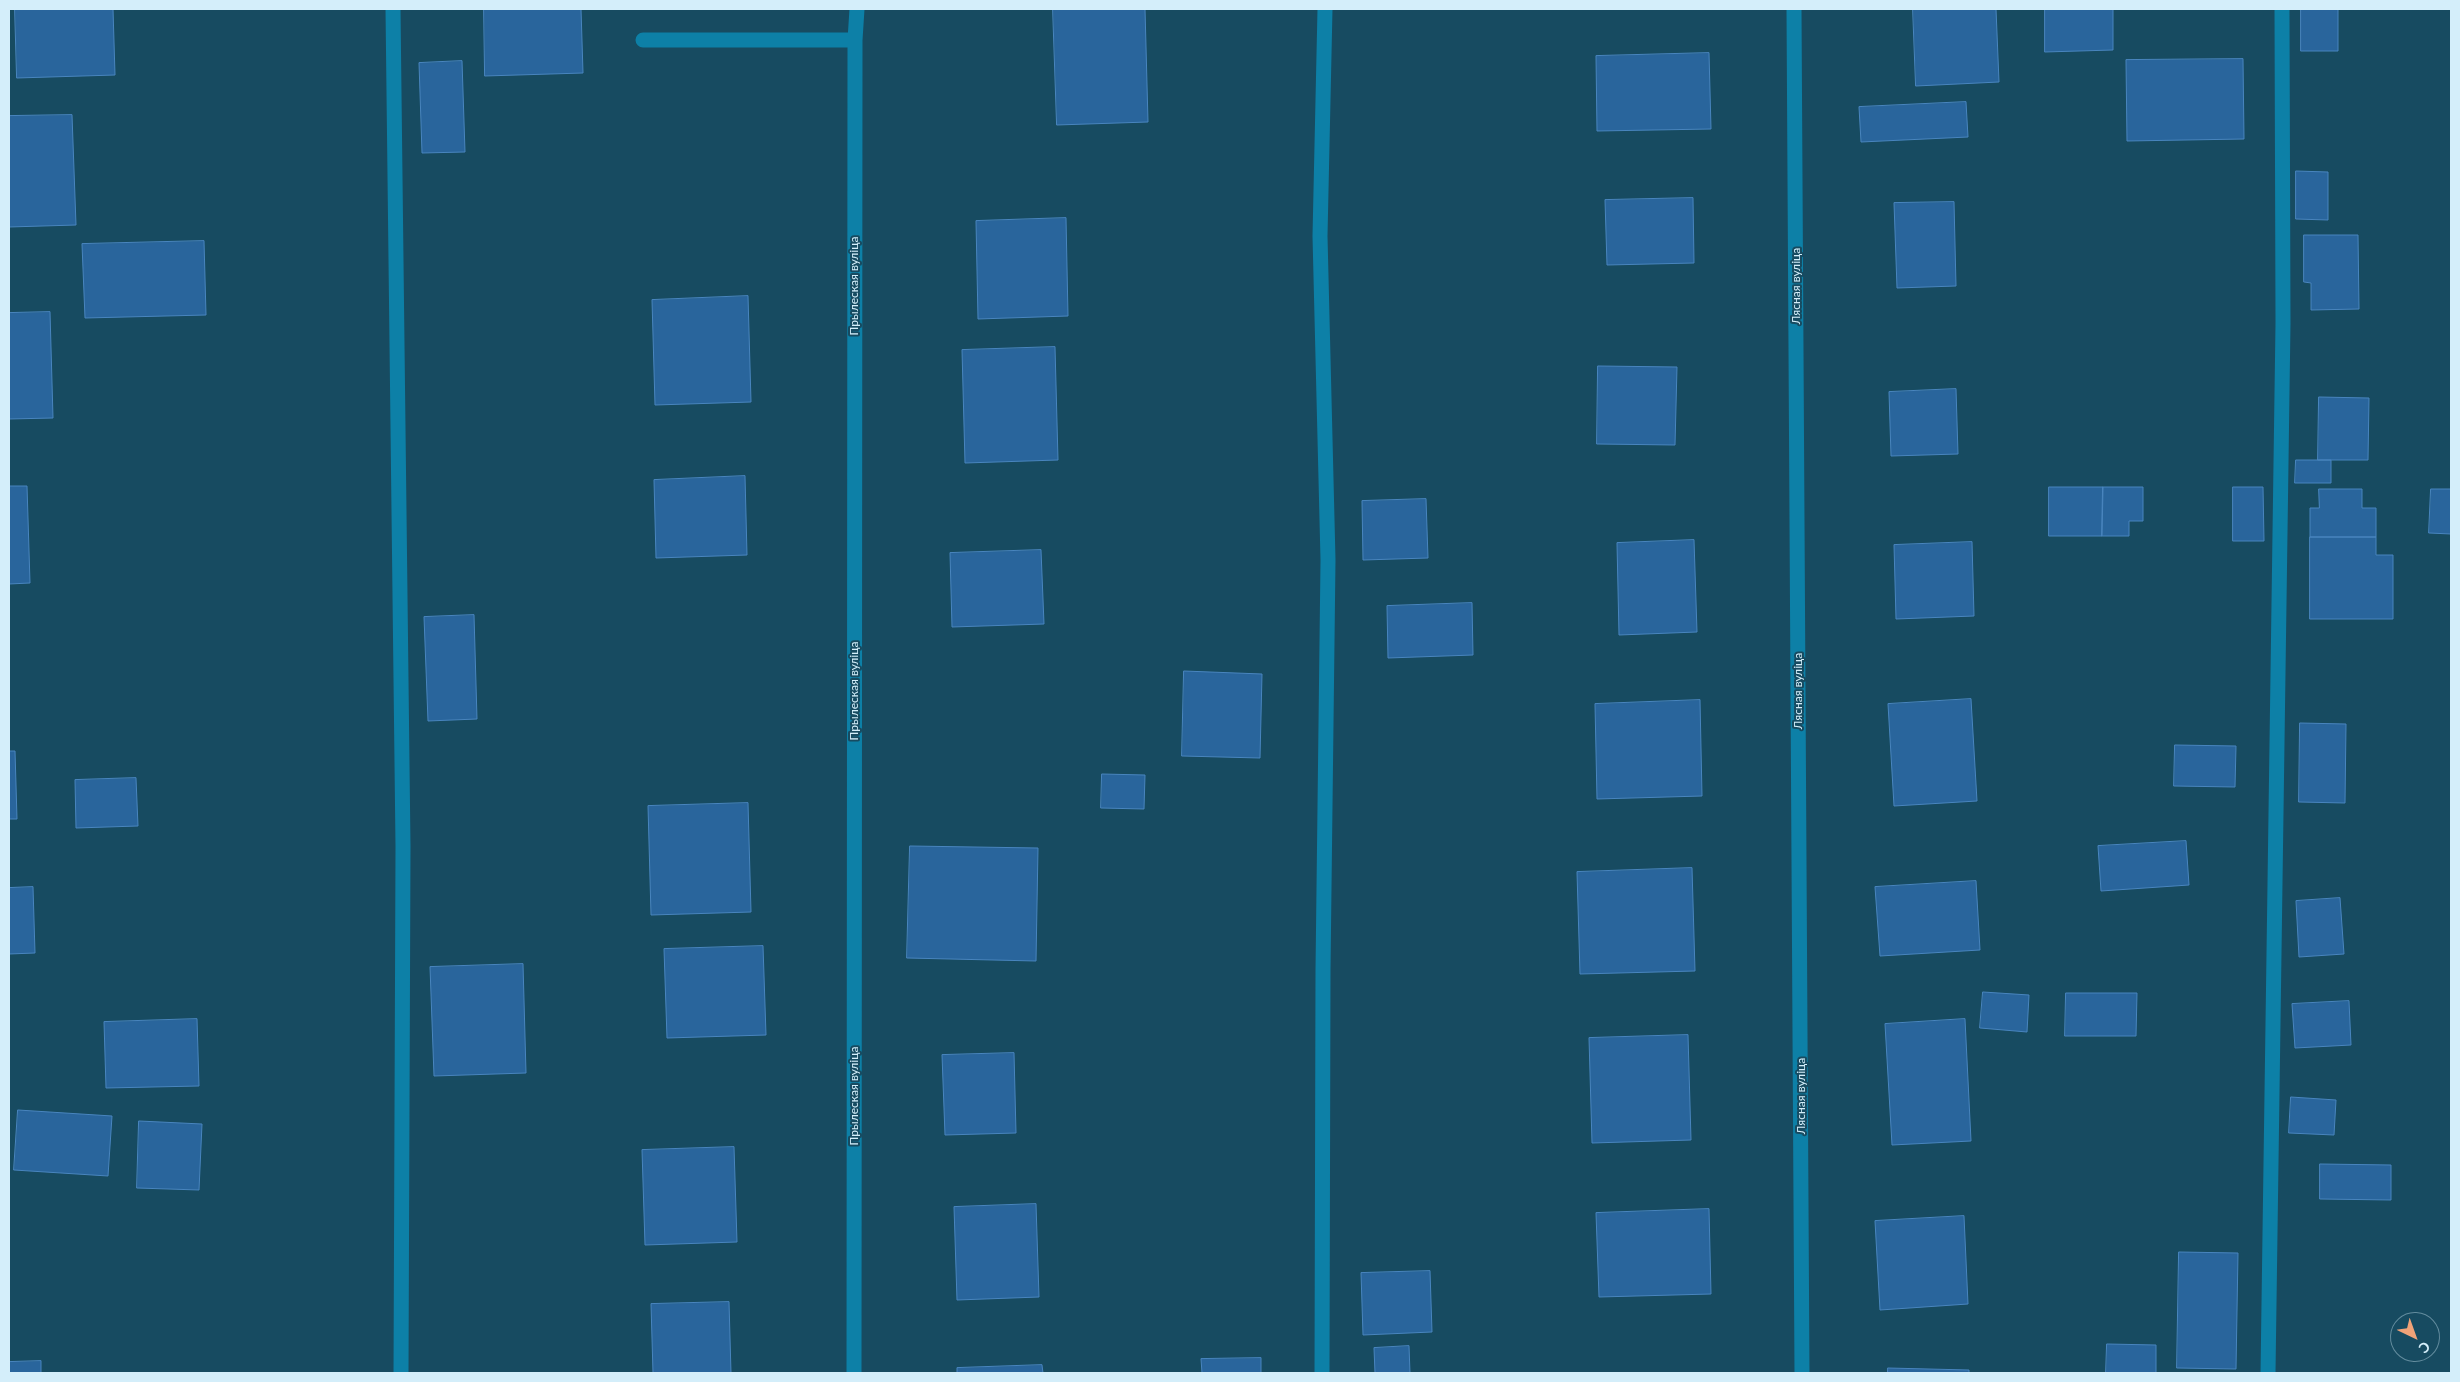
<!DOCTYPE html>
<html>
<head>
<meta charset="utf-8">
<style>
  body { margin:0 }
  #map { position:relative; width:2460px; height:1382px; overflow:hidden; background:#174b61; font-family:Lato,sans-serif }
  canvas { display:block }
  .frame { position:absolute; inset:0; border:10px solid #d4eefa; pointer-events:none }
  .north { position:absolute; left:2390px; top:1312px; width:50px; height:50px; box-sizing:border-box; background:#174b61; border:1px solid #638c9e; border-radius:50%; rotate:138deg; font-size:14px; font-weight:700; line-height:20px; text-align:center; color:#d4eefa }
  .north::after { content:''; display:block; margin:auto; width:18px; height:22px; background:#f0a278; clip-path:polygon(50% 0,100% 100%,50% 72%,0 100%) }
</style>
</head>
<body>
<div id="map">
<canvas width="2460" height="1382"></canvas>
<div class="frame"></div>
<div class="north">С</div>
</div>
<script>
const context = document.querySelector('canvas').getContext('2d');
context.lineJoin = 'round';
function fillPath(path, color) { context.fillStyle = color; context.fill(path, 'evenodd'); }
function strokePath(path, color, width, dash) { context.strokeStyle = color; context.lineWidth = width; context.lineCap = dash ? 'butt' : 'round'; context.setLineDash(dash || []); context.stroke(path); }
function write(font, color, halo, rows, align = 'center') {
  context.font = font + ' Lato,sans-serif'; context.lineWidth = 4; context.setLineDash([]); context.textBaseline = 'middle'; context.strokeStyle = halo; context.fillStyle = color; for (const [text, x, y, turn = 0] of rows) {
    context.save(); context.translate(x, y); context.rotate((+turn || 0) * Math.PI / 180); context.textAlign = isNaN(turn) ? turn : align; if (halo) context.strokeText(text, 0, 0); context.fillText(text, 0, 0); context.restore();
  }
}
const building = new Path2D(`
  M15,9H113L115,75L17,78Z
  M484,9H581L583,73L485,76Z
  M1053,9H1145L1148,122L1057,125Z
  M1913,9H1996L1999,82L1916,86Z
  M2045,9H2113V50L2045,52Z
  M2301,9H2338V51H2301Z
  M1709,53L1711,129L1597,131L1596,56Z
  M2243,59L2244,139L2127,141L2126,60Z
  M462,61L465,152L422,153L419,63Z
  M1966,102L1968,137L1861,142L1859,107Z
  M72,115L76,225L9,227V116Z
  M2296,171L2328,172V220L2296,219Z
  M1693,198L1694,263L1607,265L1605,200Z
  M1954,202L1956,286L1897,288L1894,203Z
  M1066,218L1068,316L978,319L976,221Z
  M2304,235H2358L2359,309L2311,310V283L2304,282Z
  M204,241L206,315L85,318L82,244Z
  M748,296L751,402L655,405L652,300Z
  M50,312L53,418L9,419V313Z
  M1055,347L1058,460L965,463L962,350Z
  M1598,366L1677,367L1675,445L1597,444Z
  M1956,389L1958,454L1891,456L1889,392Z
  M2319,397L2369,398L2368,460H2318Z
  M2296,460H2331V483H2295Z
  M745,476L747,555L656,558L654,480Z
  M9,486H27L30,583L9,584Z
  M2049,487H2103L2102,536H2049Z
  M2103,487H2143V521H2129V536H2102Z
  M2233,487H2263L2264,541H2233Z
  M2319,489H2362V508H2376V537H2310V508H2319Z
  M2431,489H2451V534L2429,533Z
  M1426,499L1428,558L1363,560L1362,501Z
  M2310,537H2376V555H2393V619H2310Z
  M1694,540L1697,632L1619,635L1617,543Z
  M1972,542L1974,616L1896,619L1894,545Z
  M1041,550L1044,624L952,627L950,553Z
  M1472,603L1473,655L1388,658L1387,606Z
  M474,615L477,719L428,721L424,617Z
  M1184,671L1262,674L1260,758L1182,756Z
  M1971,699L1977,801L1894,806L1888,704Z
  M1700,700L1702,796L1597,799L1595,704Z
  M2300,723L2346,724L2345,803L2299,802Z
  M2175,745L2236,746L2235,787L2174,786Z
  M9,751H15L17,819H9Z
  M1102,774L1145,775L1144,809L1101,808Z
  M136,778L138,826L76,828L75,780Z
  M748,803L751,912L651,915L648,806Z
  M2186,841L2189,885L2101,891L2098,846Z
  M910,846L1038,848L1036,961L907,958Z
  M1692,868L1695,971L1580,974L1577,872Z
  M1976,881L1980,950L1880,956L1875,887Z
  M33,887L35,953L9,954V888Z
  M2340,898L2344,954L2299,957L2296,901Z
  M763,946L766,1035L667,1038L664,949Z
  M523,964L526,1073L434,1076L430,967Z
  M1983,992L2029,995L2027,1032L1980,1028Z
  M2066,993H2137L2136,1036H2065Z
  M2349,1001L2351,1045L2295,1048L2292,1004Z
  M197,1019L199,1086L106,1088L104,1022Z
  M1965,1019L1971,1141L1892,1145L1885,1024Z
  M1688,1035L1691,1140L1592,1143L1589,1038Z
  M1014,1053L1016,1133L945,1135L942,1055Z
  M2291,1097L2336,1100L2334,1135L2289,1133Z
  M18,1110L112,1116L108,1176L14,1170Z
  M139,1121L202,1124L199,1190L137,1188Z
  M734,1147L737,1242L645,1245L642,1150Z
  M2320,1164L2391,1165V1200L2320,1199Z
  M1036,1204L1039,1297L957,1300L954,1207Z
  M1709,1209L1711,1294L1599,1297L1596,1213Z
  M1964,1216L1968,1304L1880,1310L1875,1221Z
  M2179,1252L2238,1253L2236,1369L2177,1368Z
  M1430,1271L1432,1332L1363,1335L1361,1273Z
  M729,1302L731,1373H653L651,1304Z
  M2107,1344L2156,1345V1373H2106Z
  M1409,1346L1410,1373H1375L1374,1348Z
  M1261,1358V1373H1202L1201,1359Z
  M41,1361V1373H9V1362Z
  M1042,1365L1043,1373H957V1368Z
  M1888,1368L1969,1370V1373H1888Z`);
fillPath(building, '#29659c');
strokePath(building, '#4985be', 1);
strokePath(new Path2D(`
  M393,9L403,846L401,1373
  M1794,9L1802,1373
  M643,40H855
  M854,1373L855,40L857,9
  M1322,1373L1323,970L1328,560L1320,236L1325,9
  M2268,1373L2283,323L2282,9`), '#0d80a7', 15);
write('12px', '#d4eefa', '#174b61', [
  ["Прылеская вуліца",854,286,-90],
  ["Лясная вуліца",1796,286,-90],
  ["Прылеская вуліца",854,691,-90],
  ["Лясная вуліца",1798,691,-90],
  ["Прылеская вуліца",854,1096,-90],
  ["Лясная вуліца",1801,1096,-90]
]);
</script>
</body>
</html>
